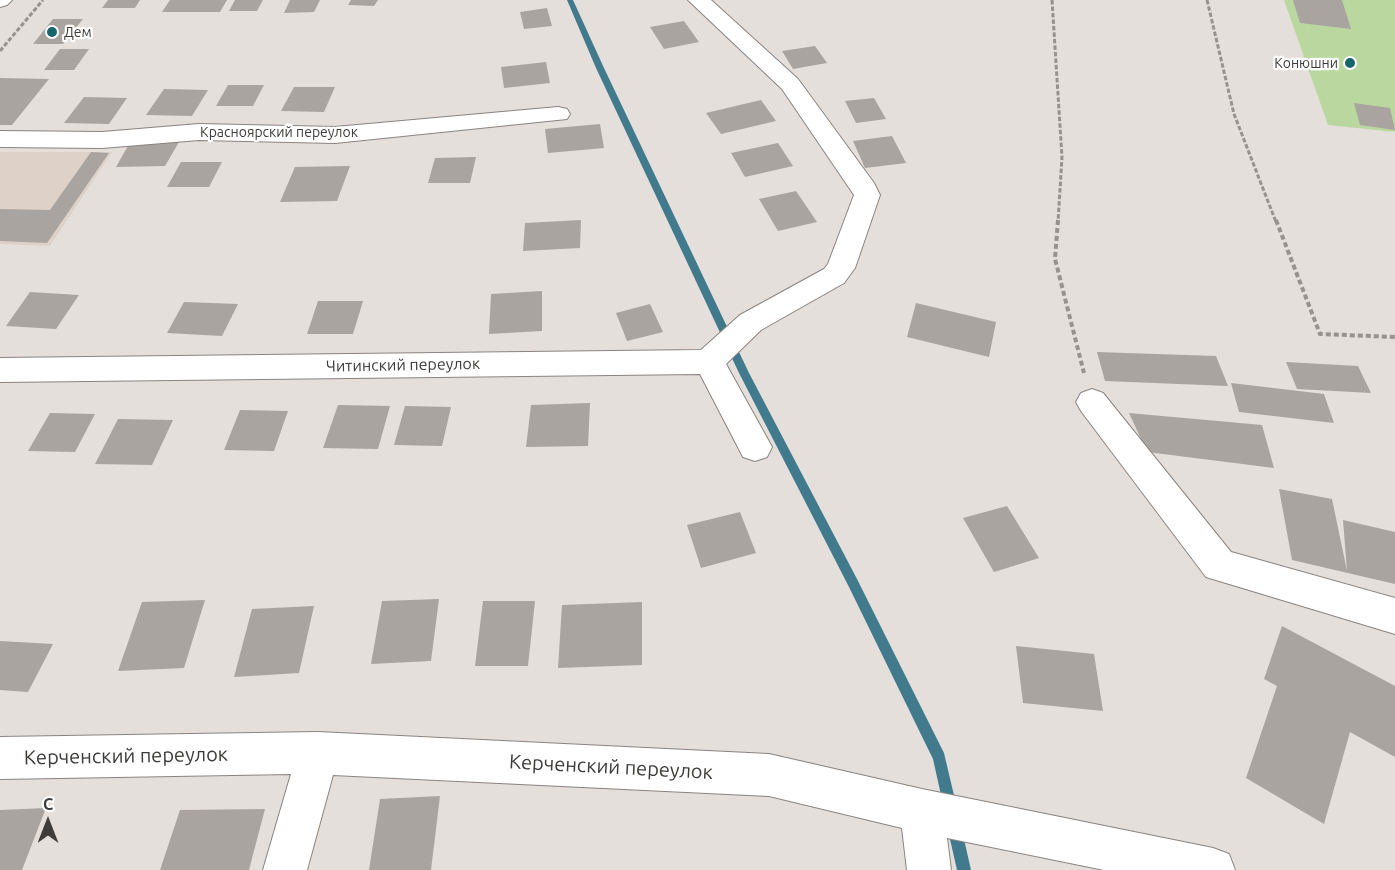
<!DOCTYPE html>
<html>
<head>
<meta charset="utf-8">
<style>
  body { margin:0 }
  #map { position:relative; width:1395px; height:870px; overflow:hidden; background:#e5dfdb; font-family:Ubuntu,sans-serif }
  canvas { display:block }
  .north { position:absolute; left:18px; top:792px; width:60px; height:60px; -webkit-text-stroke:4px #fff; paint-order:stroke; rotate:0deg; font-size:16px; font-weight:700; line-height:24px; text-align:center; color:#3e3c3a }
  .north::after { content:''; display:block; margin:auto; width:21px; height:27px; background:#3e3c3a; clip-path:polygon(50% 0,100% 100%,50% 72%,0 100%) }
</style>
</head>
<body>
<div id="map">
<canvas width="1395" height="870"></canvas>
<div class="north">С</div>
</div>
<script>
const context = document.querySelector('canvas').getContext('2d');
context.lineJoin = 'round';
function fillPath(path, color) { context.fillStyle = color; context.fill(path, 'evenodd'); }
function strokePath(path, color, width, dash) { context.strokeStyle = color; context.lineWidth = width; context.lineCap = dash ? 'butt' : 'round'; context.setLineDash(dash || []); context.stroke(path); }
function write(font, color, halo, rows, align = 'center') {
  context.font = font + ' Ubuntu,sans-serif'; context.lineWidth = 4.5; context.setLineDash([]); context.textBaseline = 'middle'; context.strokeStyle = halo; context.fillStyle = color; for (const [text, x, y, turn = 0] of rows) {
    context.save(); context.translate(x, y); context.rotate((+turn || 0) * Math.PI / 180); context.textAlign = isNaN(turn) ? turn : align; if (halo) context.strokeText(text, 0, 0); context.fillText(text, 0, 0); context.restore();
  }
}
fillPath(new Path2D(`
  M0,152H112L50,246L0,244Z`), '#ddd1c8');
fillPath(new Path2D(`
  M1284,0H1395V132L1328,125Z`), '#bad7a0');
fillPath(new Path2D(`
  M567,0H573L604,68L749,373L857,579L944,753L957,808L955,813L950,815L945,813L933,759L849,587L739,373L596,68Z
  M954,819L959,821L961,826L971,870H957L947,826L949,821Z`), '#417a8d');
fillPath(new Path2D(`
  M108,0H140L135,8H102Z
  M170,0H227L220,12H162Z
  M235,0H263L257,11H229Z
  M290,0H320L314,12L284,13Z
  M351,0H378L374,6L348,5Z
  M1293,0H1342L1351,29L1300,23Z
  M547,8L552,26L524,29L520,12Z
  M53,19H83L63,44H33Z
  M684,21L699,42L664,49L650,27Z
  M815,46L827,63L793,69L782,51Z
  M60,49H89L74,70H44Z
  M546,62L550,83L504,88L501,67Z
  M0,78L49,79L12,125H0Z
  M228,85H264L253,106H216Z
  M294,87H335L324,112L281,111Z
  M164,89L208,90L192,116L146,115Z
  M84,97L127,98L109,124L64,123Z
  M874,98L886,119L856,123L845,101Z
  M761,100L776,121L721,134L706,113Z
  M1354,103L1390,108L1395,130L1360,125Z
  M600,124L604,148L548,153L545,129Z
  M892,136L906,163L865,168L853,141Z
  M130,142H179L165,166L116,167Z
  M778,143L793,166L745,177L731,153Z
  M91,152L109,153L47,243L0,241V209L50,210Z
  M476,157L470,183H428L435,158Z
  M181,162H222L209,187H167Z
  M350,166L337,201L280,202L295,167Z
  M796,191L817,222L778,231L759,199Z
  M581,220L580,248L523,251L525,223Z
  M542,291V331L489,334L491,294Z
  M30,292L79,295L56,329L6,326Z
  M318,301H363L353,334H307Z
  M184,302L238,304L222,336L167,333Z
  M916,303L996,322L989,357L907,337Z
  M650,304L663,332L627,341L616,313Z
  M1097,352L1216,356L1228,386L1105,381Z
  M1286,362L1358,366L1371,393L1297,389Z
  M1231,383L1324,394L1334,423L1239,412Z
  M590,403L588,446L526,447L531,405Z
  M338,405L390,406L378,449L323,448Z
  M405,406L451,407L442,446L394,445Z
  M240,410L288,411L274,451L224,450Z
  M50,413L95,414L75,452L28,451Z
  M1129,413L1262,425L1274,468L1147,452Z
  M118,419L173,420L152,465L95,464Z
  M1279,489L1332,499L1347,571L1343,520L1395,532V584L1292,560Z
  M1007,506L1039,558L994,572L963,518Z
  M740,512L756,553L701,568L687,525Z
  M439,599L431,661L371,664L382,601Z
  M205,600L184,668L118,671L142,602Z
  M483,601H535L528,666H475Z
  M642,602V665L558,668L562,605Z
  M314,606L299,673L234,677L252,609Z
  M1282,626L1395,686V757L1350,732L1324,824L1246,778L1277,686L1264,679Z
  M0,641L53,644L28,692L0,690Z
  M1016,646L1094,654L1103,711L1023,703Z
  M440,796L431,870H369L380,799Z
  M46,808L22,870H0V810Z
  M265,809L249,870H160L180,810Z`), '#a9a4a0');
const minor = new Path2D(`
  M688,0H711L798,79L874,183L880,195L855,268L844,283L761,330L726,364L772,447L767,457L755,461L743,457L700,374L0,382V358L701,350L740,315L824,269L828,264L854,195L782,89Z
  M558,107L567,109L570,114L567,119L335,143L199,140L102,148L0,147V131L102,132L199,124L335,127Z
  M1092,389L1103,393L1231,552L1395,598V634L1206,577L1081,411L1076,402L1081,393Z
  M318,732L769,754L922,789L1213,848L1229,854L1235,870H1104L947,838L951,870H907L902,828L769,796L333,775L307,870H263L291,774L0,779V737Z`);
const major = new Path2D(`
  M0,0H12L7,5L0,7Z`);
strokePath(minor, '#8a8481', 2);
strokePath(major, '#8a8481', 2);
strokePath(new Path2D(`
  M1052,0L1062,157L1058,222
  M1207,0L1234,114L1276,222
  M0,51L43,0`), '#96928f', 3, [4.5, 2]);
strokePath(new Path2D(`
  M1058,220L1055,259L1084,373
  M1276,220L1320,334L1395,337`), '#96928f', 4, [5, 3]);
fillPath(minor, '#fff');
fillPath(major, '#fff');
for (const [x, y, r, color] of [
  [52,32,6,"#17646d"],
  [1350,63,6,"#17646d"]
]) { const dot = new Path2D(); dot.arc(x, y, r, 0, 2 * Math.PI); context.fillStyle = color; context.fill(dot); strokePath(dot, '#fff', 2); }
write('14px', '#3e3c3a', '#fff', [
  ["Дем",64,32],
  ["Конюшни",1338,63,"right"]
], 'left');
write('14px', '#3e3c3a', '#fff', [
  ["Красноярский переулок",279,132]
]);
write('16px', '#3e3c3a', '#fff', [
  ["Читинский переулок",403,365,-1]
]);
write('20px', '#3e3c3a', '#fff', [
  ["Керченский переулок",126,756,-1],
  ["Керченский переулок",611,767,3]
]);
</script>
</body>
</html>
